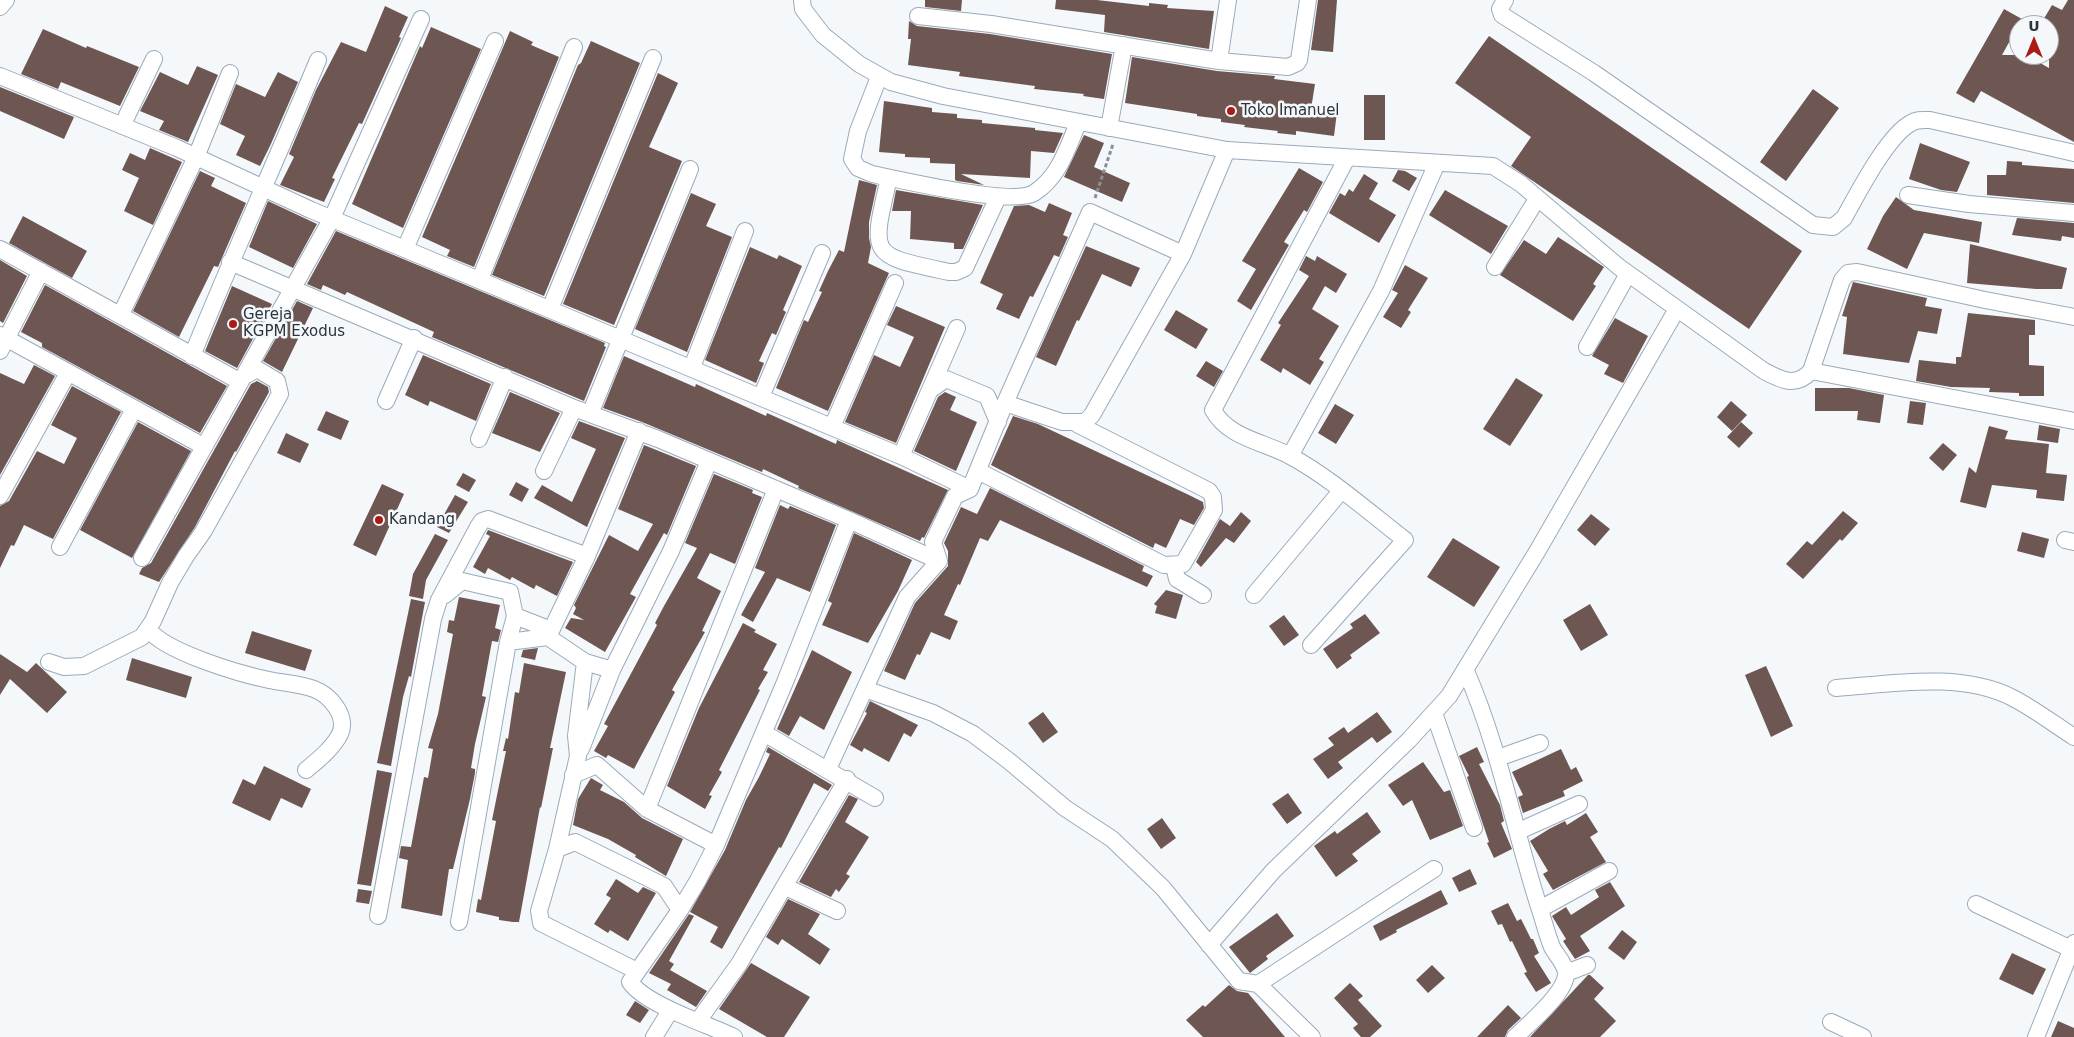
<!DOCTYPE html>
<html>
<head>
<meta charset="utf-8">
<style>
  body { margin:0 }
  #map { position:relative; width:2074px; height:1037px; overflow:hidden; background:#f4f8fb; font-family:"DejaVu Sans",sans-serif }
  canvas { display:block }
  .north { position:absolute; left:2009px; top:15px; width:50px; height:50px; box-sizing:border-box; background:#f4f8fb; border:1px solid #a4a9ae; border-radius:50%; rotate:0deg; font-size:14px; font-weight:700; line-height:20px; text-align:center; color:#2c333a }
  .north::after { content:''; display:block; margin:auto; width:18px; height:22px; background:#ab1a15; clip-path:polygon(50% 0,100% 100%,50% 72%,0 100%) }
</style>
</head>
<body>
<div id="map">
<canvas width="2074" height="1037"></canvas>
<div class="north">U</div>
</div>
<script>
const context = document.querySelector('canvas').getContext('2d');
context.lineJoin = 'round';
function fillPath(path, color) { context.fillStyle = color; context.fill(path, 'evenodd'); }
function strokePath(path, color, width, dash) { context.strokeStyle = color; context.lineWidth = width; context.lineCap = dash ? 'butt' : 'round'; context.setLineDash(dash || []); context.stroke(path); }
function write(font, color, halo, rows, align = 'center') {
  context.font = font + ' "DejaVu Sans",sans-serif'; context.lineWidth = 5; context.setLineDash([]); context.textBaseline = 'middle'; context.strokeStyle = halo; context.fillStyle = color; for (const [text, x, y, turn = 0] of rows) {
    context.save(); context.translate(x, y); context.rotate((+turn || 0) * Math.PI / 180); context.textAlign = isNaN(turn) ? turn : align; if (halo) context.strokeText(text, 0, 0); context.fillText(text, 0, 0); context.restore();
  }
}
fillPath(new Path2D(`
  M925,0H962L961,11L925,7Z
  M1056,0H1097L1149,6V3L1168,5L1167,8L1214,11L1209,49L1104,32L1105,15L1055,9Z
  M1318,0H1337L1333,52L1311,50Z
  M2068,0H2074V142L1981,91L1974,103L1956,93L2004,9L2022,19L2002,55H2026L2049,68V25L2042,22L2052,5L2062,10Z
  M385,6L408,17L399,37L401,38L362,124L359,123L332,178L335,179L324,202L280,185L294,157L289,154L316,90L341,42L366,52Z
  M909,21L917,26L990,34L1112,54L1104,99L1083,96L1084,94L1034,89L1035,86L959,76L960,72L908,65L911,39H908Z
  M431,27L481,49L403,228L352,204L420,46L422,48Z
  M43,29L86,48L87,46L139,67L120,106L61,82L58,89L21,74Z
  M510,31L533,42L531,45L559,57L474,267L447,256L450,250L422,237Z
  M1489,36L1802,251L1749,329L1511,166L1531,137L1455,83Z
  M591,41L640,63L544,296L492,275L578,65L581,63Z
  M1132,57L1217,71L1275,76L1274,79L1315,84L1311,109L1337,112L1334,136L1296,131V135L1277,133L1278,131L1244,127L1245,125L1221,122V119L1197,116V114L1125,103Z
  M197,66L218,75L188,142L159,130L164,121L140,111L160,72L188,85Z
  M278,72L298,82L270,146L260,166L236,155L245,136L220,124L236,84L265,97Z
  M658,73L678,83L649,147L682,161L614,325L563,304Z
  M0,87L74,117L64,139L0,111Z
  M1813,89L1839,108L1786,181L1760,162Z
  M1364,95H1385V140H1364Z
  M884,101L932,108V112L957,114V118L982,120V123L1035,128V130L1063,133L1054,153L1031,151L1030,178L961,174L984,185L957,181L955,180V164L930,163V158L905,157V154L879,152Z
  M1084,135L1104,143L1094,167L1130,183L1122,202L1064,177Z
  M1920,143L1970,162L1957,192L1941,190L1909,179Z
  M150,148L182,162L153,225L124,211L139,178L122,170L130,153L145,160Z
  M2007,161L2022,162V165L2074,169V203L1987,195V175H2006Z
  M1299,168L1323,182L1307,212L1304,210L1284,242L1289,245L1251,310L1237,301L1256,269L1242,261Z
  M1398,170L1405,171L1417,178L1409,191L1392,181Z
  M200,171L215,178L211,186L246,203L218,267L214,266L179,337L133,311Z
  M1364,174L1378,183L1369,199L1396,215L1379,243L1329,213L1340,193L1345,196L1349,189L1353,192Z
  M859,180L877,185L869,222V238L871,247L868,263L889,273L828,411L776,388L804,320L808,322L822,292L819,291L828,271L839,250L844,252Z
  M896,190L983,205L963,249H954V243L910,239L911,211H892Z
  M1445,190L1508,226L1491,254L1429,215Z
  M691,193L716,204L706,226L732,237L687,352L635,329Z
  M1896,197L1914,210L1982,222L1979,243L1924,233L1907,269L1867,249L1883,216Z
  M268,201L317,224L293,268L249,247Z
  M1049,203L1072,213L1063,235L1068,237L1059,257L1054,255L1033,297L1030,296L1019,319L996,309L1003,294L980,283L1014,206L1029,205L1045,212Z
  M23,216L87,251L72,278L9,243Z
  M2017,218L2074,223V238L2062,236L2061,241L2012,235Z
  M336,231L605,343L604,346L606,347L584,401L432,337L434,332L347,292L345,295L323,285L321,290L307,284Z
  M1558,237L1604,267L1593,284L1596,286L1573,321L1500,275L1524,240L1546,254Z
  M1970,244L2067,268L2062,289H2036L1967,283Z
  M1086,246L1140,268L1131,287L1102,274L1079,321L1077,320L1056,366L1036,357Z
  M750,247L777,259L779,255L802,266L783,310L786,312L776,335L772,333L759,361L764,363L756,383L705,360Z
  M1306,256L1315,261L1317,256L1347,274L1336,293L1325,286L1312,309L1339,326L1319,359L1324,362L1310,385L1283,368L1281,373L1260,360L1281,325L1278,323L1309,276L1299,270Z
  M0,260L27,276L3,323L0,321Z
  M1405,265L1428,278L1408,310L1411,312L1401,328L1383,317L1398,293L1392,290Z
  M1853,282L1927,298L1925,306L1942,309L1937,334L1918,331L1909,363L1843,354L1847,317L1842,316Z
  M45,285L227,386L200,433L42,347V343L21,332Z
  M232,286L272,304L237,368L205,351Z
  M297,301L313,308L282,372L263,361Z
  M896,306L945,327L896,443L845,422L874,355L900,367L914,337L887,325Z
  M1176,310L1208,329L1196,349L1164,330Z
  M1968,313L2035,320V335H2029V365L2044,366V396H2019V393L1989,392L1990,388L1951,387L1916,381L1919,360L1956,364V357H1961Z
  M1615,318L1648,336L1623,383L1604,374L1609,365L1592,356Z
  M423,355L491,384L476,421L430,401L428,406L405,395Z
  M624,356L695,387L696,384L766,416L767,413L836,444L837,440L948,490L924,538L922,537L920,541L798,488L799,486L763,469L762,472L642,422L603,408Z
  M1206,361L1223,371L1214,387L1196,376Z
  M34,365L55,376L0,475V373L24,384Z
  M1516,378L1543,395L1510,446L1483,429Z
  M257,381L268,387L269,392L236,452L235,451L195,527L159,582L139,574L142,568L151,563L251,384Z
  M72,386L121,412L53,539L24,525L14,546L11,545L0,568V506L9,501L37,451L64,464L77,438L51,425Z
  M1815,388H1849L1884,395L1880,423L1857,420L1858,411H1815Z
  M510,392L560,413L540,452L492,433Z
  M945,392L956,397L950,410L977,422L956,471L914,451L938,397Z
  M1731,401L1747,415L1732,431L1717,417Z
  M1910,401L1926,403L1923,425L1907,423Z
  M1335,404L1354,415L1336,444L1318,433Z
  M326,411L349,421L341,440L317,430Z
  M1013,416L1038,424L1189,495L1203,502L1204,508L1194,525L1180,519L1166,548L1155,543L1153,548L991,465Z
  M579,421L625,438L587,527L534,498L542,485L572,502L596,449L571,438Z
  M138,422L191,451L132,558L80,530Z
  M1741,422L1753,433L1739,448L1727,437Z
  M2039,425L2060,429L2058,443L2037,440Z
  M1989,426L2008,431L2005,439L2049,444L2046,473L2067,475L2064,501L2036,498L2037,490L1992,485L1986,508L1960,502L1969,467L1976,473Z
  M286,433L309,444L300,463L277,453Z
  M1943,443L1957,455L1943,471L1929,458Z
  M644,445L696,466L667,535L664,533L630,594L636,597L605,652L565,628L571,618L584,620L573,614L576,608L574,605L609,535L638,551L653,524L618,509Z
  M463,473L476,480L469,492L456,485Z
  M714,474L753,490L752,493L762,497L735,564L710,553L697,578L721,591L702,631L705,632L672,690L675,692L634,769L608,755L606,758L594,751L608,726L604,724L657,625L655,623L664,606L697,548L685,543Z
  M516,482L529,489L522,502L509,495Z
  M382,484L404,494L376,556L353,545Z
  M990,488L1144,566L1142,571L1153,576L1147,587L1000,520L988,541L980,538L960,585L958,584L944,615L958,621L950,640L931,632L920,655L917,654L905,680L884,671L915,603L948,566V551L944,543L961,507L977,514Z
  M455,495L468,502L449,533L437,527Z
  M780,505L788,509L790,506L836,525L810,592L777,578L753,622L741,615L765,572L755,568Z
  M1843,511L1858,523L1842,541L1840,539L1803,579L1786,564L1807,541L1812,545Z
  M1241,512L1251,521L1234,543L1226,538L1201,567L1196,562L1220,519L1230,526Z
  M1591,514L1610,529L1595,546L1577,530Z
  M488,530L573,562L557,596L536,585L534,589L512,577L510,580L488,568L485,574L473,567L490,536L486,534Z
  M2022,532L2049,539L2044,558L2017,551Z
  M854,533L912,560L898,591L868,643L822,625L832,603L828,601Z
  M435,534L448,540L426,580L423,599L409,596L413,574Z
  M1453,538L1500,567L1474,607L1427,577Z
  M1166,590L1183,595L1176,619L1155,613L1157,606L1154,604Z
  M459,597L500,605L495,628L501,630L498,642L492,641L482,696L486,697L475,744L471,768L475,769V773L470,799L453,869H449L442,916L401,908L408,860L399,858L401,846L411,847L424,777L428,778L433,749L428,748L438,714L453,634L447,632L449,620L454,621Z
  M411,599L425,602L411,677L409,676L403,697L391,766L377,763Z
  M1590,604L1608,635L1581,651L1563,620Z
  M1365,614L1380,633L1350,655L1352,658L1337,669L1323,649L1353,628L1350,624Z
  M1284,615L1299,635L1284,646L1269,626Z
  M743,623L756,630L754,632L777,644L763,670L768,672L758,689L760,690L719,770L722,772L709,795L712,796L705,809L667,786L699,708Z
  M252,631L312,650L305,671L245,653Z
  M538,648L535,660L521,657L523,650Z
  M812,650L852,672L824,730L800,716L789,736L777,729Z
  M0,654L27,672L36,663L67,692L47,713L10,679L0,695Z
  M132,658L192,677L186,698L126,680Z
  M524,663L566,672L550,748H553L541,808L540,807L519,922H513L499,920V917L476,912L478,899L481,900L496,821L492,820L506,751H503L506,738L508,739L515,692L519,693Z
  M1766,666L1793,726L1771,737L1745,675Z
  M870,701L918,725L911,737L904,733L889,762L864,748L862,752L850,745L867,713L865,712Z
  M1043,712L1058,732L1043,743L1028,723Z
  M1377,712L1392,732L1377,743L1372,737L1338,762L1343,768L1328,779L1313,759L1334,745L1328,738L1344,727L1348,733Z
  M768,747L832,785L828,791L814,783L781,848L779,847L722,949L710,942L718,927L690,912L725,850L746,800L759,777L770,754L766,752Z
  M1477,747L1484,762L1479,764L1500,805L1504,821L1501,823L1512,849L1494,858L1487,843L1489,842L1467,777L1469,776L1459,756Z
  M1561,749L1571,770L1576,767L1583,781L1563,791L1565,796L1523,813L1518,797L1523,795L1512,772Z
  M1423,762L1444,792L1450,790L1463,826L1430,840L1412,800L1403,806L1388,785Z
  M264,766L311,789L302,808L281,798L270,821L232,803L243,779L255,785Z
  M377,770L392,773L371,886L357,884Z
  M591,778L603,785L600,790L624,802L642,818L683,839L666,876L635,857L636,855L608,839L573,825L578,799Z
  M1288,793L1302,813L1287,824L1272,804Z
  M849,795L858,799L845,822L869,837L846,874L850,876L839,892L836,889L831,897L799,882Z
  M1367,812L1381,832L1352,854L1358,861L1336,877L1314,846L1335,831L1337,834Z
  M1586,813L1598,832L1590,837L1606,862L1553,890L1543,874L1548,871L1530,841L1549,829L1565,821L1567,825Z
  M1162,818L1176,838L1161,849L1147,829Z
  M1470,869L1477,884L1459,892L1452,878Z
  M616,879L638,893L643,887L656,893L628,941L610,930L608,933L594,924L611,898L606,895Z
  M1610,882L1625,906L1580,936L1590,951L1575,959L1563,941L1566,939L1552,916L1566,907L1571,915L1599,897L1595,890Z
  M358,889L372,891L369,904L356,902Z
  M1441,890L1448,904L1396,930L1397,932L1380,941L1373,926Z
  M788,899L820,914L808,934L830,949L820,965L782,939L778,945L766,937Z
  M1508,903L1517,921L1521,919L1531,939H1533L1539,953L1534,956L1551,983L1536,992L1524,973L1527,972L1512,941L1510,942L1502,924L1498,925L1491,911Z
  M1277,913L1294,936L1266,956L1268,959L1250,973L1229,947Z
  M689,914L694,916L669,961L674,964L670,970L707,991L696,1007L667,990L671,984L649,973Z
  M1622,930L1637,942L1624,960L1608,948Z
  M2012,953L2046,969L2033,995L1999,979Z
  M751,963L810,997L784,1037H767L719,1009Z
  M1432,965L1445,978L1428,993L1416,980Z
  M1588,975H1590L1604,988L1594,999L1616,1021L1600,1037H1530Z
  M1350,983L1363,996L1358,1000L1382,1026L1370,1037H1361L1353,1028L1358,1024L1334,998Z
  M1229,985L1237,991L1248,993L1285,1037H1203L1186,1020L1203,1005L1205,1007Z
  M635,1001L649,1010L640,1023L626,1015Z
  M1508,1005L1521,1018L1508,1030L1505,1037H1477Z
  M2058,1021L2074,1028V1037H2051Z`), '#6e5753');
const minor = new Path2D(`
  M802,0L803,9L823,35L859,64L891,82L943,96L1227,150L1493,166L1521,184L1619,267L1764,371C1781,380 1796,388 1811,371L1842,280L1848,273L1857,272L1985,300L2074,317
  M1505,0L1500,9L1502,15L1594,73L1813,225L1833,227L1844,218C1858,193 1887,136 1911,123C1917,119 1923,120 1930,120L2074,153
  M0,7L6,0
  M918,16L991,24L1219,61L1288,67L1297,63L1299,60L1308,0
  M1219,61L1228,0
  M0,76L177,148L311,210L901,456L970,489
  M879,77L858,131L852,159L858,168L872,174C900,180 1013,206 1034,193C1059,177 1067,149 1078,123
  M122,126L154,59
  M1109,128L1124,45
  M889,178C870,258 870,255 949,272H956L965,268L998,197
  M1908,195L1969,204L2074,213
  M0,249L239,381
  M405,249L495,41
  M230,262L574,408L658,439L849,520L939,561
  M1495,267L1537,199
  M480,279L574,47
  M550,309L653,58
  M121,314L196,157L230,73
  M0,335L203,446
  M1587,347L1628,274
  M0,351L41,271
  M192,356C232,257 277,159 318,60
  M692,367L745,231
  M1811,371L2074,421
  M930,390L946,379L987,396L998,422
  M761,397L822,253
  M386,401L414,338
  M1005,403L1090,212L1183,254
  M590,414L690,169
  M832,427L895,283
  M479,439L505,377
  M901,456L957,328
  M1290,456L1381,291L1437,163
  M544,471L574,408
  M978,471L1164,565L1183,564L1214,510L1213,497L1209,491L1077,424
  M0,496L68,373
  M2065,540L2074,542
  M60,547L134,409
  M142,558L332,218L421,19
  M1174,566L1177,579L1203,595
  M445,595L462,581L510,592L515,616L508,642L459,922
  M1254,595L1341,491
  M515,616L551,630
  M148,629C165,652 240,674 269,680C283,683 300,684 314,689C330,695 348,716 340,734C333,748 318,760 306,770
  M548,637L587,556L639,431
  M508,642L548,637L585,662L612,670
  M1311,645L1405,540C1370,513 1328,476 1290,456C1265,442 1228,438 1213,410L1347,158
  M49,662L64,667L84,666L142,637L153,621L170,583L186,556L203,532L280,394L277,381L257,369L241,378
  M585,662L576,736L578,756L557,849L539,911L541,923L637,971
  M1466,671C1500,749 1514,830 1540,910C1544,922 1547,935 1552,947C1556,955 1565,963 1566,973C1567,992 1529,1024 1515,1037
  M1836,688C1891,684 1961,671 2013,698C2034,709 2054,724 2074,737
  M865,689L933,713L973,734L1009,761L1065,808L1112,839L1163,888L1239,981L1258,984L1312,1037
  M1434,713L1474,828
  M764,733L875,798
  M581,749L612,670L671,551L709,461
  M1498,758L1540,743
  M828,769L907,597L939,561L933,542L955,496L970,489L1005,403L1062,422H1085L1092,415L1183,254L1227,150
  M573,775L597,765L647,809L716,845
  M647,809L776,489
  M1519,831L1579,804
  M557,849L575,842L664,886L680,910
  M786,887L837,911
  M1976,904L2071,949
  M1540,909L1609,871
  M378,916L433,619L439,600L478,527L482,521L488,519L587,556
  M1209,945L1273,871L1409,740L1449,696L1538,550L1677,309
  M1566,973L1587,965
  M1258,984L1434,869
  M698,1021L739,964L847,779
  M1831,1022L1863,1037
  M654,1037L670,1011
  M734,1037C707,1024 646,1005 630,982L680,910L697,882L716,845L785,682L849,520
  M2036,1037L2074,943`);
strokePath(minor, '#9aaabb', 18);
strokePath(new Path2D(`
  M1095,198L1113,144`), '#8a9095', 3, [4, 2.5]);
strokePath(minor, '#fff', 16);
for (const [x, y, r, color] of [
  [1231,111,5,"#ab1a15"],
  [233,324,5,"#ab1a15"],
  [379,520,5,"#ab1a15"]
]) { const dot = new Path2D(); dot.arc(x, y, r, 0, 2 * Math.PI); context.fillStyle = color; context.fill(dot); strokePath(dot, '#f4f8fb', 2); }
write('15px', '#2c333a', '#f4f8fb', [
  ["Toko Imanuel",1241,111],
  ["Gereja",243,315],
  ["KGPM Exodus",243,332],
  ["Kandang",389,520]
], 'left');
</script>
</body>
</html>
